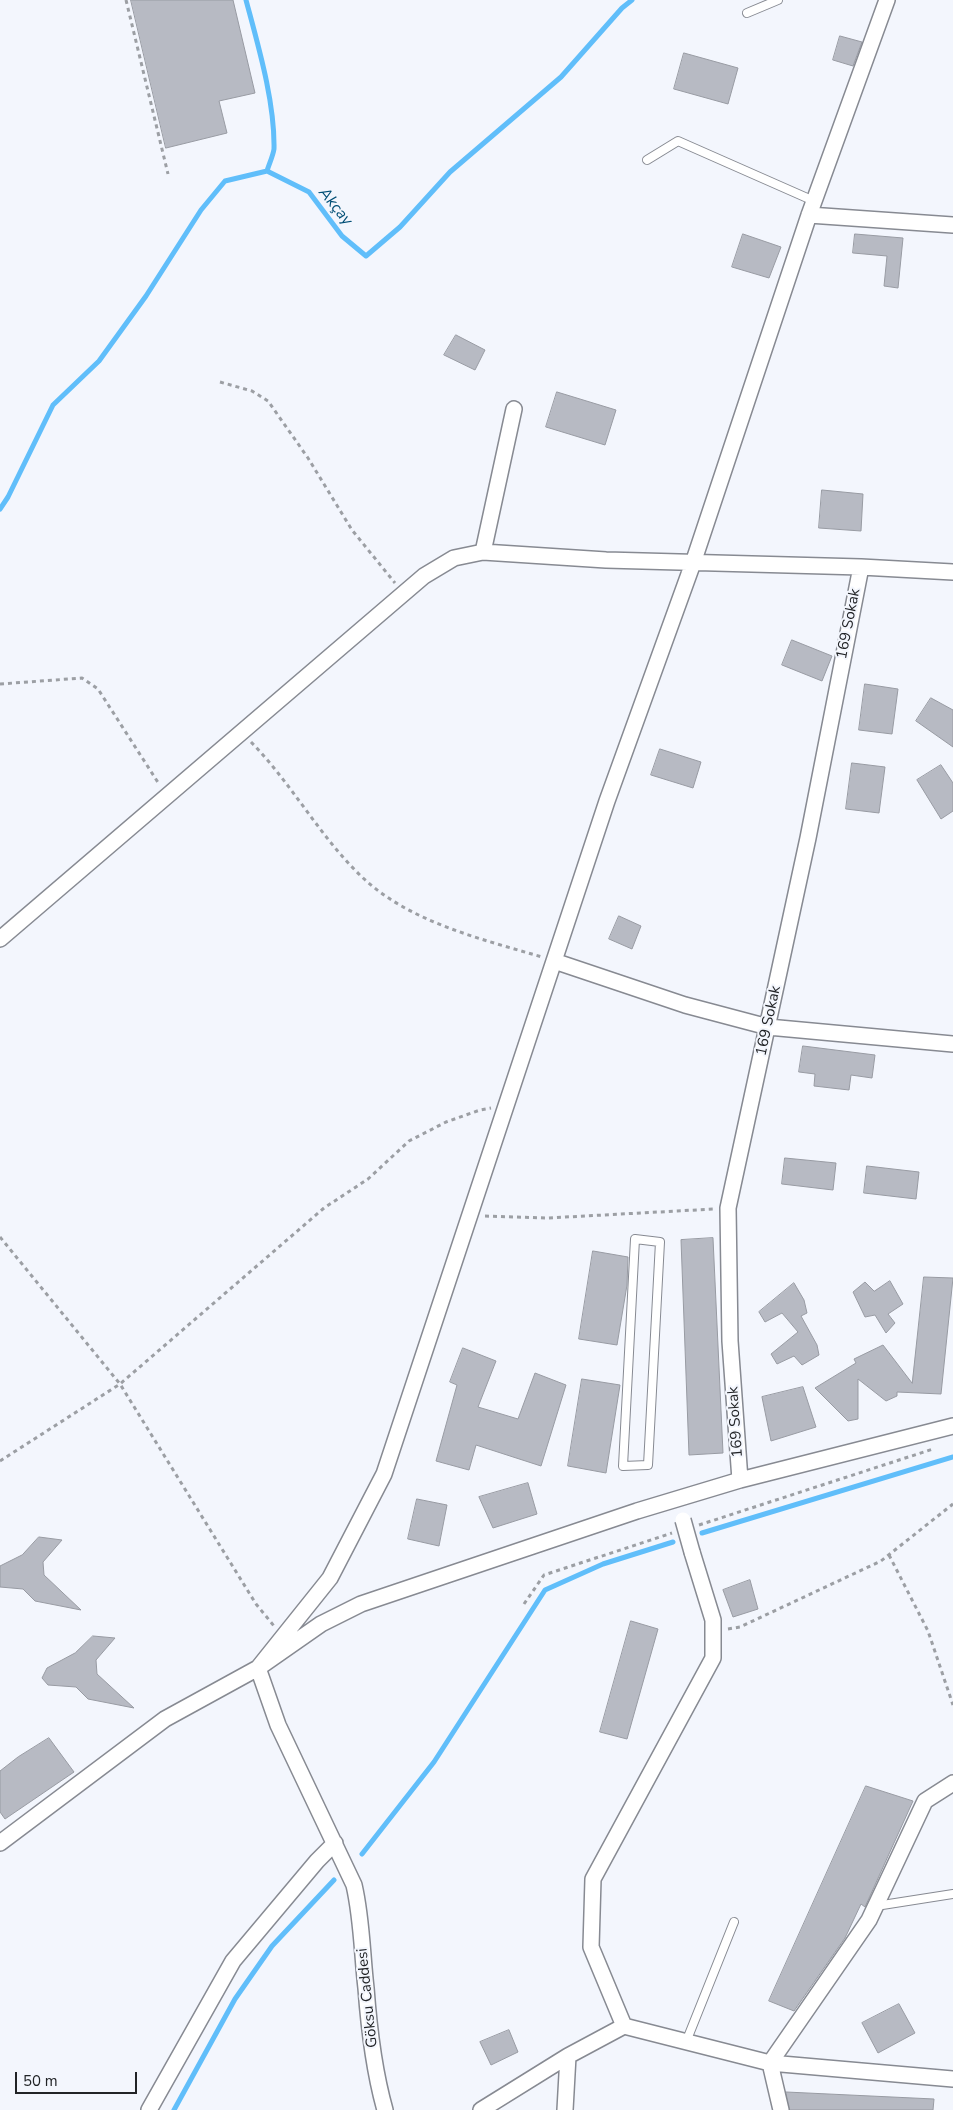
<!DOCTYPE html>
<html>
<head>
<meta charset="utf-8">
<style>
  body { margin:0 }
  #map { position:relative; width:953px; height:2110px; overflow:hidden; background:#f3f6fd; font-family:"Nunito Sans",sans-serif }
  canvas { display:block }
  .scale { position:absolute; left:15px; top:2072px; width:122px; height:22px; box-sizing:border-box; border:2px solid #212326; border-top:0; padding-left:6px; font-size:15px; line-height:18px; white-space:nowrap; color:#212326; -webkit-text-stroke:4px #f3f6fd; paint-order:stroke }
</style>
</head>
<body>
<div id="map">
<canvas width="953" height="2110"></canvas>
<div class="scale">50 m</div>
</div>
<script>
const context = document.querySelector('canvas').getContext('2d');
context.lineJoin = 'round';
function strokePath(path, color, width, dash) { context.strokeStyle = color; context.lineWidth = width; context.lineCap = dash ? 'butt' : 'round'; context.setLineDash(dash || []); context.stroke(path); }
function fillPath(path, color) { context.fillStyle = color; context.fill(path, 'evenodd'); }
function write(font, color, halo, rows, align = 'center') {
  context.font = font + ' "Nunito Sans",sans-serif'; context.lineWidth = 4; context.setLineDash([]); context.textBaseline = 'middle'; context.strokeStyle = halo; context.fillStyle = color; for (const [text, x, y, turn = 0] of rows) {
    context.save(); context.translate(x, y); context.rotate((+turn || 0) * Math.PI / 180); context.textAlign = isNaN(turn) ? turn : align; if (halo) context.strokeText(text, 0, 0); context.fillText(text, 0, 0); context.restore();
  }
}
strokePath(new Path2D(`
  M246,0C258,45 275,102 274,149C273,156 269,164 267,171
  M0,509L8,497L53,405L99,361L146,296L201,210L225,181L267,171L309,192L342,236L366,256L400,227L450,172L561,77L622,8L632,0
  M702,1533L953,1457
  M362,1854L434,1762L545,1590L603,1564L673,1542
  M174,2110L235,1999L272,1946L334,1880`), '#60befa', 5);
const building = new Path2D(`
  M131,0H233L255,93L219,101L227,133L166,148Z
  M840,36L862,42L853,66L833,60Z
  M684,53L738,68L728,104L674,89Z
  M743,234L781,247L769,278L732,267Z
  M855,234L903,238L898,288L884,286L887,256L853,253Z
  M456,335L485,350L475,370L444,355Z
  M557,392L616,410L605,445L546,427Z
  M822,490L863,494L861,531L819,528Z
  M792,640L832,656L822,681L782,665Z
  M865,684L898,689L892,734L859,730Z
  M931,698L953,710V747L916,721Z
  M660,749L701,762L693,788L651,775Z
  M852,763L885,767L879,813L846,809Z
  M941,765L953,783V811L941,819L917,780Z
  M619,916L641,926L632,949L609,939Z
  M803,1046L875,1055L872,1078L851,1075L849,1090L814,1086L815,1074L799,1072Z
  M785,1158L836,1163L833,1190L782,1184Z
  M867,1166L919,1172L916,1199L864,1193Z
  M713,1238L723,1453L689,1455L681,1240Z
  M593,1251L628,1257L627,1285L617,1345L579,1339Z
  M924,1277L953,1278L941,1394L897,1392V1396L886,1401L858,1379V1419L848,1421L815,1388L856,1363L854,1359L883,1345L912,1383Z
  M890,1281L903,1304L888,1314L895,1323L886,1333L875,1315L865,1317L853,1292L865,1282L874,1291Z
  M794,1283L804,1300L807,1313L801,1316L817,1345L819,1355L802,1365L794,1356L777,1364L771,1354L798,1332L782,1313L765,1322L759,1312Z
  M463,1348L496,1361L478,1407L518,1419L535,1373L566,1385L541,1466L476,1445L469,1470L436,1461L457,1385L450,1382Z
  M582,1379L620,1385L606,1473L568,1466Z
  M803,1387L816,1427L771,1441L762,1397Z
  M528,1483L537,1514L493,1528L479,1497Z
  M417,1499L447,1505L439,1546L408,1539Z
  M39,1537L62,1540L43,1562L44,1575L81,1610L35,1601L23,1589L0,1587V1566L22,1555Z
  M750,1580L758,1609L733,1617L723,1590Z
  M631,1621L658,1629L627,1739L600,1732Z
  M93,1636L115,1638L96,1660L97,1674L134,1708L88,1699L76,1687L48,1685L42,1678L47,1668L75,1653Z
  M49,1738L74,1772L5,1819L0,1812V1771L18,1757Z
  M866,1786L913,1801L865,1907L861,1904L845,1938L794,2011L769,2001Z
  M899,2004L915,2033L878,2053L862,2023Z
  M509,2030L518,2052L491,2065L480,2042Z
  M786,2092L934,2099L933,2110H790Z`);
fillPath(building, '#b7bac3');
strokePath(building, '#989ba3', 1);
const service = new Path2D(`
  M747,13L778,0
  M647,160L678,141L814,201
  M635,1239L660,1242L648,1465L623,1466Z
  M876,1906L953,1894
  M686,2042L734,1922`);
const minor = new Path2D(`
  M809,215L953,225
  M483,552L514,409
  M0,939L424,576L454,558L483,552L606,560L861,567L953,572
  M554,961L685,1005L768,1027L953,1044
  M740,1480L730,1341L728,1208L808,838L861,567
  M0,1843L165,1719L258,1668L330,1578L384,1474L607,801L693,563L809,215L887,0
  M624,2026L591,1947L593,1879L713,1658V1620L692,1552
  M149,2110L233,1961L317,1861L335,1843
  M385,2110C374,2071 369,2029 366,1988C362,1954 362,1919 354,1885L278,1725L258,1668L321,1624L361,1604L637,1511L740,1480L953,1426
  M481,2110L568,2056L624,2026L770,2063L953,2079
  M565,2110L568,2056
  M781,2110L770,2063L869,1920L925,1801L953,1783`);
strokePath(service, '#878a92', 10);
strokePath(minor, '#878a92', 18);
strokePath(new Path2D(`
  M126,0L168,174
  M220,382L252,391L268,401L308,458L352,530L395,583
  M0,684L82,678L98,689L159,784
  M251,742C292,784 320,837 362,877C409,922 481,939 542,957
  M485,1216L548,1218L714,1209
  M0,1237L120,1384L256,1604L274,1626
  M0,1461L120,1384L324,1208L368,1179L409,1141L446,1122L480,1110L491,1108
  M699,1525L933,1449
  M889,1555L928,1631L953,1705
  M524,1604L544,1575L672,1533
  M728,1629L740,1627L881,1561L953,1504`), '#9c9fa4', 3, [4, 4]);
strokePath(service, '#fff', 8);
strokePath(minor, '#fff', 15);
const minorBridge = new Path2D(`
  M683,1520L692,1552`);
strokePath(minorBridge, '#878a92', 18, []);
strokePath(minorBridge, '#fff', 15);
write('15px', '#212326', '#f3f6fd', [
  ["169 Sokak",849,624,-79],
  ["169 Sokak",769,1021,-78],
  ["169 Sokak",736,1422,-94],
  ["Göksu Caddesi",368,1998,-96]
]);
write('italic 16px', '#004e75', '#f3f6fd', [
  ["Akçay",335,207,51]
]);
</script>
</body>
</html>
